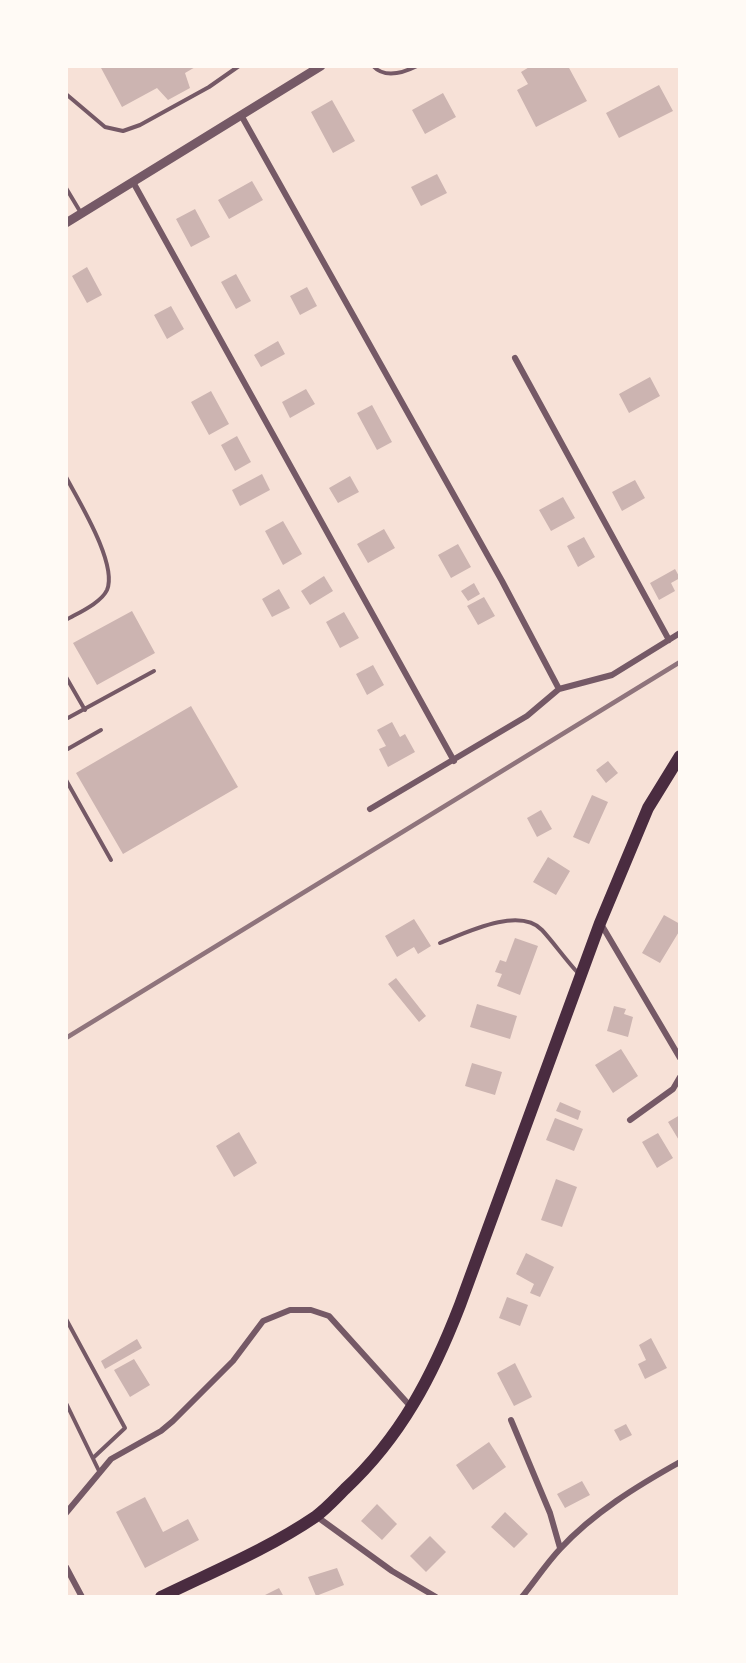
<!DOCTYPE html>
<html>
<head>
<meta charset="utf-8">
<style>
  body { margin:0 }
  #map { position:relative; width:746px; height:1663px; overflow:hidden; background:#f7e1d7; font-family:"DM Sans",sans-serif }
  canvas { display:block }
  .frame { position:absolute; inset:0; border:68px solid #fffaf5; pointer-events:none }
</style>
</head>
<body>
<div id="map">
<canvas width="746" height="1663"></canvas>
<div class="frame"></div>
</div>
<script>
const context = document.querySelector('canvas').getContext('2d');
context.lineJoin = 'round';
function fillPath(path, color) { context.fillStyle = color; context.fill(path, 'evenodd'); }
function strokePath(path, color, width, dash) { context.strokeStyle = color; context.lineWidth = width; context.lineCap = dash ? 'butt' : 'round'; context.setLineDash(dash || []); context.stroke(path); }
fillPath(new Path2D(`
  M100,66H197L185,73L190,88L168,100L157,88L122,107Z
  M531,66H568L587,101L536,127L517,90L528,84L521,72Z
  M659,85L673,111L619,138L606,113Z
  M443,93L456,117L425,134L412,110Z
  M332,100L355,141L333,153L311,112Z
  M437,174L447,193L421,206L411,187Z
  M252,181L263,200L229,219L218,200Z
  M195,209L210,237L191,247L176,219Z
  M87,267L102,295L87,303L72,276Z
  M236,274L251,301L236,309L221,282Z
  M307,287L317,306L300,315L290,296Z
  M171,306L184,329L167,339L154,315Z
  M278,341L285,354L261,367L254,355Z
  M650,377L660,396L629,413L619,394Z
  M306,389L315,404L290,418L282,402Z
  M211,391L229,424L209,435L191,402Z
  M372,405L392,442L377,450L357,413Z
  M237,436L251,462L235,471L221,445Z
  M262,474L270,490L240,506L232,490Z
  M350,476L359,492L338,503L329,488Z
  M635,480L645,498L622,511L612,492Z
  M563,497L575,518L551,531L539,510Z
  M283,521L302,554L283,565L265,531Z
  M384,529L395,548L368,563L357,544Z
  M584,537L595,557L578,567L567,546Z
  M458,544L471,567L451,578L438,555Z
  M675,569L680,578L671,583L675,591L659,600L650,583Z
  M324,576L333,591L310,605L301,591Z
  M474,583L480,594L468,601L461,591Z
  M279,589L290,608L272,617L262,599Z
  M484,597L495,616L478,625L467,606Z
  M132,611L155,653L97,685L73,643Z
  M344,612L359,638L340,648L326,622Z
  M373,665L384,685L367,695L356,674Z
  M191,706L238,787L123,854L76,773Z
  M392,722L400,737L405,734L415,752L388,767L379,749L386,746L377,730Z
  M608,761L618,773L606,783L596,770Z
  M592,795L608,802L589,844L573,837Z
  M541,810L552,829L537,837L527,818Z
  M548,857L570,871L556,895L533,882Z
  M664,915L680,924V930L660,963L642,953Z
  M414,919L431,946L418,954L414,947L397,957L385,936Z
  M515,938L538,946L520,995L497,986L502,974L495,972L500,960L506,962Z
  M396,978L426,1016L419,1022L388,984Z
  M477,1004L517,1016L510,1039L470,1027Z
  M614,1006L626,1009L624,1014L633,1017L628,1037L607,1031Z
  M621,1049L638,1076L613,1093L595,1065Z
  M472,1063L502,1072L495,1095L465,1086Z
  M560,1102L581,1111L578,1120L556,1111Z
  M680,1115V1142L668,1122Z
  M555,1118L583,1129L574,1151L546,1140Z
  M239,1132L257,1163L234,1177L216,1146Z
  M658,1133L673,1158L657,1168L642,1142Z
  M556,1179L577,1187L562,1227L541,1220Z
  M526,1253L554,1267L540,1297L530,1293L534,1284L516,1274Z
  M507,1297L528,1305L520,1326L499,1318Z
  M651,1338L667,1368L645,1379L638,1364L646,1360L639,1345Z
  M137,1339L142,1348L105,1369L101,1361Z
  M134,1359L150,1385L130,1397L114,1370Z
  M515,1363L532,1397L514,1406L497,1373Z
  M626,1424L632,1435L620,1441L614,1430Z
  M489,1442L506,1467L473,1490L456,1465Z
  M582,1481L590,1495L565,1508L557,1494Z
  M145,1497L163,1532L188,1519L199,1540L145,1568L116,1512Z
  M377,1504L397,1524L382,1540L361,1521Z
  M505,1512L528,1534L514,1548L491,1527Z
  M430,1536L446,1552L426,1572L410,1556Z
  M337,1568L344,1585L316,1596L308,1577Z
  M279,1588L284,1597H261Z`), '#ccb4b1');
strokePath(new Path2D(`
  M373,66C385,79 403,73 417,66
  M66,94L105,127L123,131L140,125L209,87L239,66
  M66,188L81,213
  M66,477C78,500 118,564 107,590C101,603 78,613 66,620
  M66,677L85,710
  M66,719L154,671
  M66,750L101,730
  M66,780L111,860
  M440,943C465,933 519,906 542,930C554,943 565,959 578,973
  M66,1319L125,1428L93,1458
  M66,1403L100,1473`), '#755966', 4);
strokePath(new Path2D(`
  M241,115L502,581L559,689
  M133,182L454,761
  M515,358L669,640
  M370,809L527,716L559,689L612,675L680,633
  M601,924L680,1058
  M630,1120L673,1089L680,1077
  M511,1420L550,1513L560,1548
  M66,1513L111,1459L161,1431L173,1421L233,1361L263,1321L290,1310H311L329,1316L411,1407
  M316,1516L392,1571L436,1597
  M66,1567L82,1597
  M522,1597C535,1581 546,1564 560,1549C593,1513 637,1486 680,1462`), '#755966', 6);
strokePath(new Path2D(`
  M66,223L321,66`), '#755966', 9);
strokePath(new Path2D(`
  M161,1597C212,1572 268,1549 315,1517C326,1509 336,1498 345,1489C401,1437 433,1375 460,1305L600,923L648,808L680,756`), '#4a2c40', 12);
strokePath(new Path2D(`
  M66,1038L680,662`), '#8f747c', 4.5);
</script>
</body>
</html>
